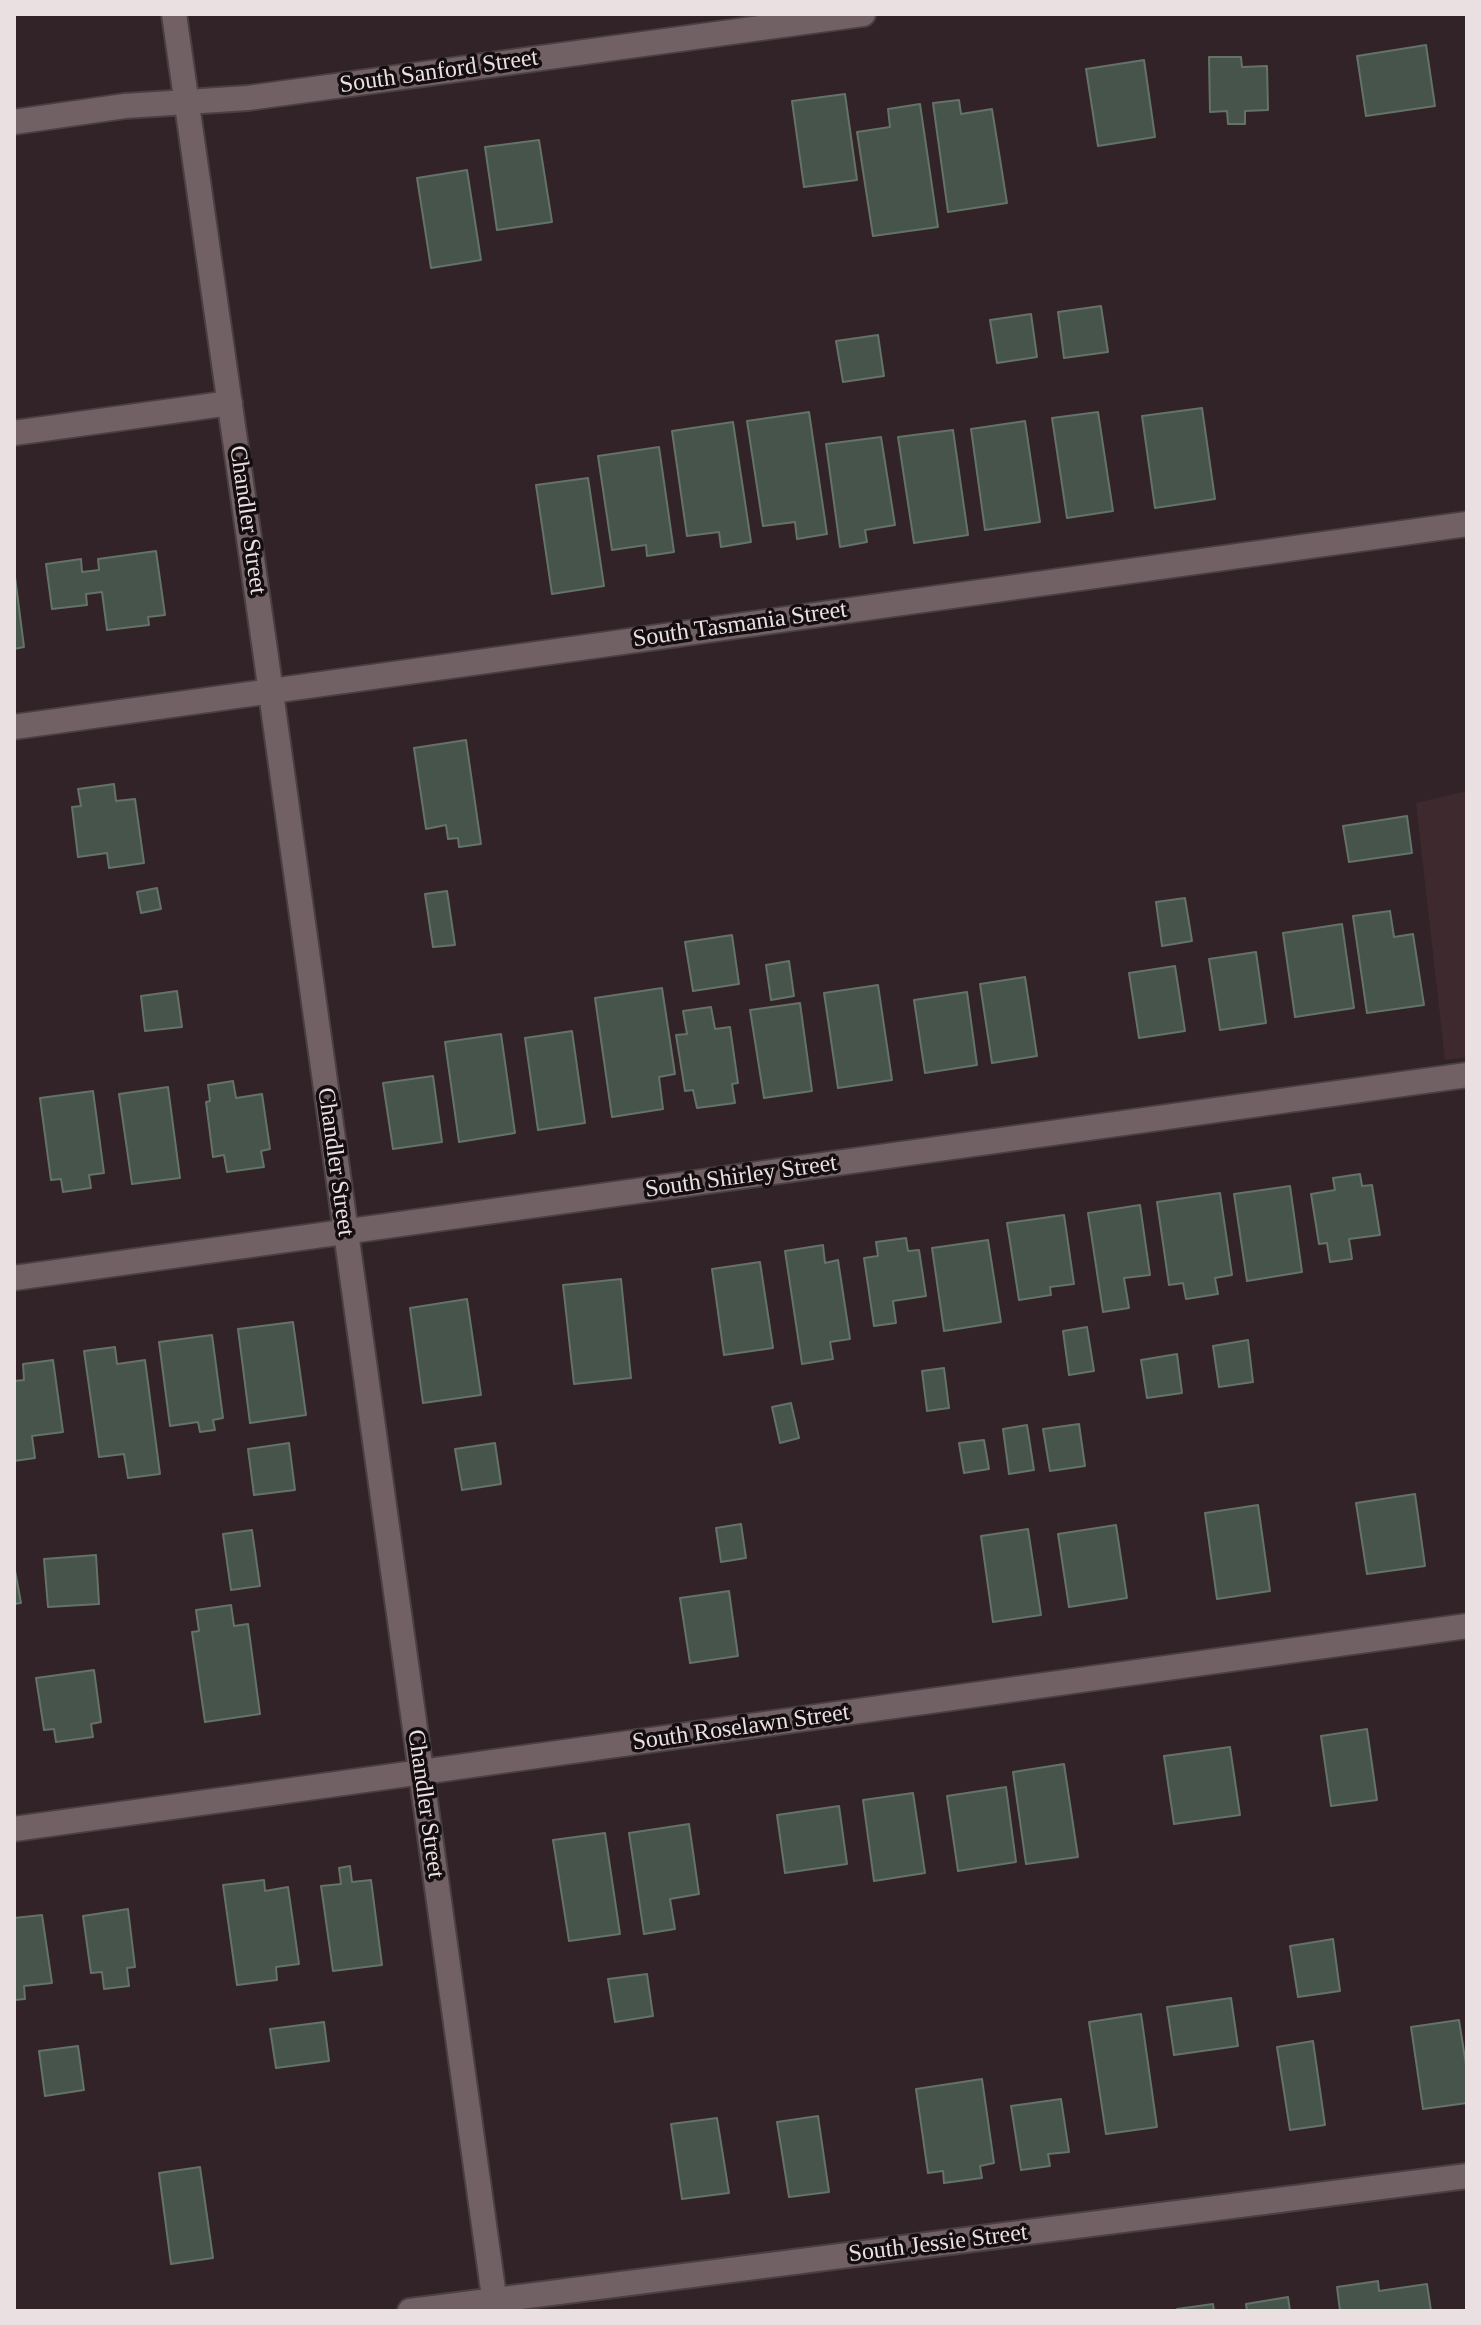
<!DOCTYPE html>
<html>
<head>
<meta charset="utf-8">
<style>
  body { margin:0 }
  #map { position:relative; width:1481px; height:2325px; overflow:hidden; background:#312327; font-family:Georgia,serif }
  canvas { display:block }
  .frame { position:absolute; inset:0; border:16px solid #eae0e2; pointer-events:none }
</style>
</head>
<body>
<div id="map">
<canvas width="1481" height="2325"></canvas>
<div class="frame"></div>
</div>
<script>
const context = document.querySelector('canvas').getContext('2d');
context.lineJoin = 'round';
function fillPath(path, color) { context.fillStyle = color; context.fill(path, 'evenodd'); }
function strokePath(path, color, width, dash) { context.strokeStyle = color; context.lineWidth = width; context.lineCap = dash ? 'butt' : 'round'; context.setLineDash(dash || []); context.stroke(path); }
function write(font, color, halo, rows, align = 'center') {
  context.font = font + ' Georgia,serif'; context.lineWidth = 7; context.setLineDash([]); context.textBaseline = 'middle'; context.strokeStyle = halo; context.fillStyle = color; for (const [text, x, y, turn = 0] of rows) {
    context.save(); context.translate(x, y); context.rotate((+turn || 0) * Math.PI / 180); context.textAlign = isNaN(turn) ? turn : align; if (halo) context.strokeText(text, 0, 0); context.fillText(text, 0, 0); context.restore();
  }
}
fillPath(new Path2D(`
  M1467,791V1057L1445,1060L1416,803Z`), '#3e292f');
const building = new Path2D(`
  M1426,45L1435,106L1366,116L1357,56Z
  M1209,57H1241L1242,67L1267,66L1268,110L1245,111V124H1228L1227,111L1210,112Z
  M1144,60L1155,137L1098,146L1086,69Z
  M845,94L857,180L804,187L792,101Z
  M959,100L961,114L992,109L1007,203L948,212L933,103Z
  M920,104L938,227L873,236L857,132L890,127L888,109Z
  M539,140L552,222L497,230L485,147Z
  M467,170L481,260L431,268L417,178Z
  M1101,306L1108,352L1064,358L1058,312Z
  M1031,314L1037,357L997,363L990,320Z
  M878,335L884,376L843,382L836,341Z
  M1202,408L1215,499L1155,508L1142,416Z
  M809,412L827,534L797,539L795,522L763,526L747,421Z
  M1098,412L1113,511L1067,518L1052,418Z
  M1025,421L1040,522L985,530L971,429Z
  M733,422L751,542L721,547L719,532L687,536L672,431Z
  M953,430L968,535L914,543L898,437Z
  M881,437L895,525L865,530L867,542L840,547L826,444Z
  M659,447L674,552L647,556L646,545L612,550L598,456Z
  M588,478L604,586L552,594L536,485Z
  M156,551L165,615L148,617L149,625L107,630L102,592L86,594L87,605L52,609L46,564L81,559L82,572L99,570L98,559Z
  M14,569L24,647L14,649Z
  M466,740L481,844L459,847L458,838L448,839L446,825L426,829L414,748Z
  M114,784L116,801L135,799L144,863L109,868L107,853L78,857L72,807L81,806L78,789Z
  M1407,816L1412,853L1349,862L1343,826Z
  M157,888L161,909L141,913L137,892Z
  M447,891L455,945L433,947L425,894Z
  M1185,898L1192,941L1162,946L1156,902Z
  M1390,911L1394,937L1413,934L1424,1005L1367,1013L1353,916Z
  M1342,924L1354,1008L1295,1017L1283,933Z
  M732,935L739,984L693,991L685,942Z
  M1256,952L1266,1023L1220,1030L1209,959Z
  M789,961L794,996L771,1000L766,965Z
  M1175,966L1185,1031L1139,1038L1129,973Z
  M1025,977L1037,1056L992,1063L980,984Z
  M878,985L892,1080L838,1088L824,993Z
  M662,988L675,1074L659,1077L663,1109L612,1117L595,998Z
  M177,991L182,1027L145,1031L141,996Z
  M967,992L977,1065L925,1073L914,1000Z
  M800,1003L812,1091L764,1098L750,1010Z
  M711,1007L715,1029L730,1027L738,1083L732,1084L735,1103L697,1108L693,1090L685,1091L676,1035L687,1034L683,1011Z
  M572,1031L585,1123L538,1130L525,1038Z
  M501,1034L515,1133L459,1142L445,1042Z
  M433,1076L442,1142L393,1149L383,1083Z
  M233,1081L236,1098L262,1094L270,1149L261,1151L264,1167L227,1172L224,1155L213,1157L206,1102L210,1101L208,1085Z
  M168,1087L180,1178L132,1184L119,1094Z
  M93,1091L104,1173L89,1175L91,1188L63,1192L61,1179L51,1180L40,1098Z
  M1360,1174L1362,1186L1372,1185L1380,1235L1349,1239L1352,1259L1330,1262L1327,1243L1319,1244L1311,1194L1335,1190L1333,1178Z
  M1290,1186L1302,1272L1247,1281L1234,1194Z
  M1220,1193L1232,1275L1215,1278L1218,1294L1186,1299L1183,1283L1169,1285L1157,1202Z
  M1140,1205L1150,1275L1124,1278L1129,1308L1103,1312L1088,1213Z
  M1064,1215L1074,1284L1050,1287L1051,1295L1019,1300L1007,1223Z
  M906,1238L908,1251L919,1250L926,1296L893,1301L896,1323L874,1326L864,1258L878,1256L876,1242Z
  M988,1240L1001,1322L944,1331L932,1248Z
  M823,1245L825,1263L838,1260L850,1339L830,1342L833,1359L802,1364L785,1251Z
  M760,1262L773,1348L724,1355L712,1269Z
  M621,1279L631,1378L574,1384L563,1285Z
  M467,1299L481,1395L423,1403L410,1308Z
  M293,1322L306,1415L250,1423L238,1329Z
  M1087,1327L1094,1371L1069,1375L1063,1331Z
  M212,1335L223,1418L213,1420L215,1430L200,1432L198,1422L170,1426L159,1342Z
  M1248,1340L1253,1382L1219,1387L1213,1346Z
  M115,1347L117,1364L145,1360L160,1474L128,1478L124,1454L99,1457L84,1351Z
  M1177,1354L1182,1393L1147,1398L1141,1360Z
  M53,1360L63,1432L32,1436L35,1458L14,1461V1381L24,1380L23,1364Z
  M944,1368L949,1408L927,1411L922,1371Z
  M791,1403L799,1438L780,1443L772,1407Z
  M1079,1424L1085,1466L1050,1471L1043,1429Z
  M1027,1425L1034,1470L1009,1474L1003,1429Z
  M984,1440L989,1469L964,1473L959,1443Z
  M289,1443L295,1490L254,1495L248,1449Z
  M495,1443L501,1484L462,1490L455,1449Z
  M1415,1494L1425,1566L1367,1574L1356,1503Z
  M1258,1505L1270,1591L1217,1599L1205,1513Z
  M741,1524L746,1558L721,1562L716,1528Z
  M1116,1525L1127,1598L1069,1607L1058,1534Z
  M1028,1529L1041,1615L993,1622L981,1536Z
  M252,1530L260,1586L231,1590L223,1534Z
  M96,1555L99,1604L48,1607L44,1559Z
  M14,1565L21,1603L14,1604Z
  M729,1591L738,1656L690,1663L680,1598Z
  M231,1605L234,1626L248,1624L260,1714L205,1722L192,1632L199,1631L196,1610Z
  M94,1670L101,1722L91,1724L93,1737L56,1742L54,1729L44,1730L36,1678Z
  M1367,1729L1377,1800L1331,1806L1321,1736Z
  M1230,1747L1240,1815L1174,1824L1164,1756Z
  M1064,1764L1078,1857L1026,1864L1013,1772Z
  M1006,1787L1016,1862L958,1871L947,1796Z
  M913,1793L925,1873L874,1881L863,1800Z
  M839,1806L847,1864L785,1873L777,1815Z
  M689,1824L699,1894L670,1899L675,1929L644,1934L629,1833Z
  M605,1833L620,1934L569,1941L553,1840Z
  M350,1866L352,1882L371,1880L382,1965L333,1971L321,1886L341,1884L339,1868Z
  M264,1880L265,1891L288,1887L299,1964L276,1967L277,1980L237,1985L223,1885Z
  M128,1909L135,1967L127,1968L129,1986L104,1989L102,1972L91,1973L83,1916Z
  M42,1915L52,1983L24,1986L25,1999L14,2000V1918Z
  M1333,1939L1340,1991L1298,1997L1290,1946Z
  M647,1974L653,2016L615,2022L608,1979Z
  M1231,1998L1238,2046L1174,2055L1167,2007Z
  M1141,2014L1157,2127L1106,2134L1089,2022Z
  M1459,2020L1467,2071V2103L1423,2109L1411,2027Z
  M324,2022L329,2061L276,2068L270,2029Z
  M1313,2041L1325,2125L1290,2130L1277,2047Z
  M78,2046L84,2090L45,2096L39,2051Z
  M982,2079L994,2163L980,2166L982,2178L944,2183L943,2171L928,2173L916,2089Z
  M1061,2099L1069,2152L1048,2154L1050,2166L1021,2170L1011,2106Z
  M818,2116L829,2192L789,2197L777,2122Z
  M717,2118L729,2193L682,2199L671,2124Z
  M200,2167L213,2258L171,2264L159,2173Z
  M1378,2281L1379,2291L1427,2284L1431,2311H1340L1337,2287Z
  M1288,2297L1290,2311H1247L1246,2304Z
  M1213,2304L1214,2311H1177V2309Z`);
fillPath(building, '#47544b');
strokePath(building, '#647268', 2);
const minor = new Path2D(`
  M174,14L266,657L496,2311
  M14,122L125,106L248,98L863,14
  M14,433L230,403
  M14,727L1467,524
  M14,1278L1467,1075
  M14,1829L1467,1626
  M410,2311L1467,2176`);
strokePath(minor, '#4a3f42', 28);
strokePath(minor, '#716064', 24);
write('24px', '#eae0e2', '#150e10', [
  ["South Sanford Street",439,72,-8],
  ["Chandler Street",247,520,82],
  ["South Tasmania Street",740,625,-8],
  ["Chandler Street",335,1162,82],
  ["South Shirley Street",741,1177,-8],
  ["South Roselawn Street",741,1728,-8],
  ["Chandler Street",425,1804,82],
  ["South Jessie Street",938,2244,-7]
]);
</script>
</body>
</html>
